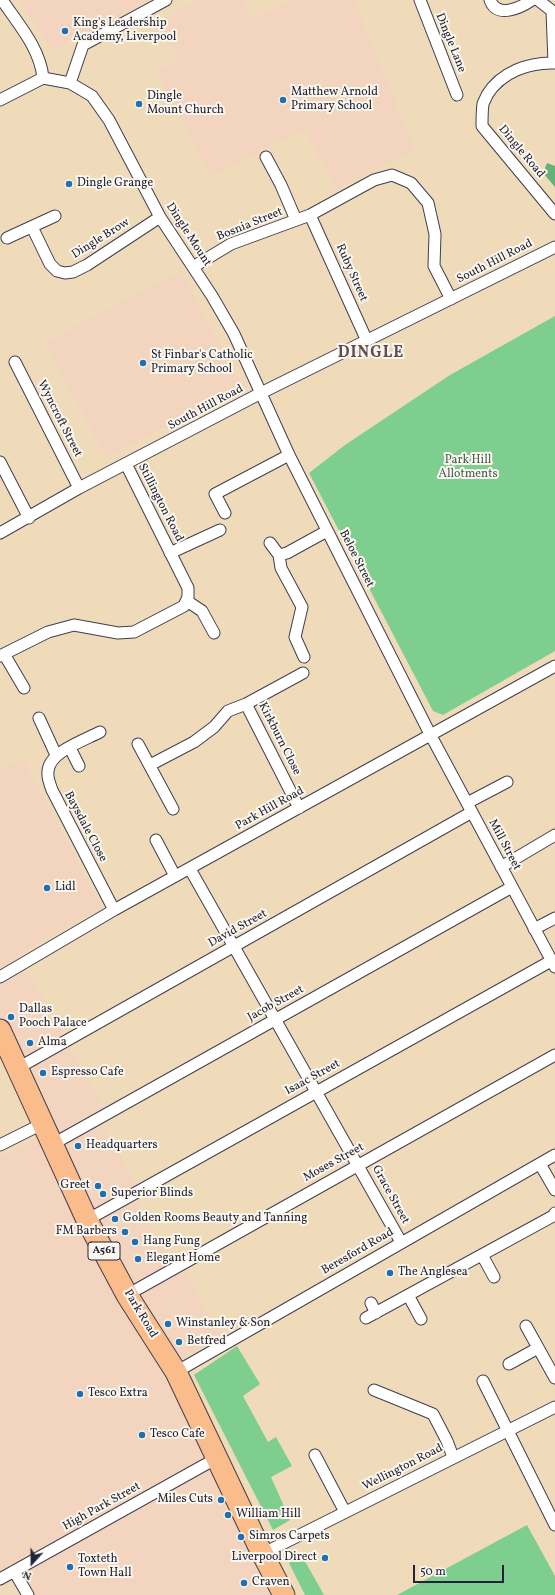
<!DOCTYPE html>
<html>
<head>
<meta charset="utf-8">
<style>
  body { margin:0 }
  #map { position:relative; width:555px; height:1595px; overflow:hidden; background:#efdbb9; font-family:Vollkorn,serif }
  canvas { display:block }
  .north { position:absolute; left:12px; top:1543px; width:40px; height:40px; -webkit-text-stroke:3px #fbf7ec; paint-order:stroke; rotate:201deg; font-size:11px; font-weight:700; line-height:16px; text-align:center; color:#22223b }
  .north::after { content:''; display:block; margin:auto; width:14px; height:18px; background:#22223b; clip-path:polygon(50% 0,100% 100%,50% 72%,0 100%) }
  .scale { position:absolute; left:413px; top:1565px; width:91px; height:18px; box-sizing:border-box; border:2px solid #22223b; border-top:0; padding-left:5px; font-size:12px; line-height:14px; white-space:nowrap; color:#22223b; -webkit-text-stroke:3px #fbf7ec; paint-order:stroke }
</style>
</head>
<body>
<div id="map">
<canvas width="555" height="1595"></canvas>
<div class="north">N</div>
<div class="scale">50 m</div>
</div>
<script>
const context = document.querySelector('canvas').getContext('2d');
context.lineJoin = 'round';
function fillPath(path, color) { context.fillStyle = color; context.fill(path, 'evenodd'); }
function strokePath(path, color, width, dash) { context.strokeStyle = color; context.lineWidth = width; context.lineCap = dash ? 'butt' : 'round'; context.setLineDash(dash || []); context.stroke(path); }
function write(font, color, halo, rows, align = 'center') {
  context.font = font + ' Vollkorn,serif'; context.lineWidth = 4; context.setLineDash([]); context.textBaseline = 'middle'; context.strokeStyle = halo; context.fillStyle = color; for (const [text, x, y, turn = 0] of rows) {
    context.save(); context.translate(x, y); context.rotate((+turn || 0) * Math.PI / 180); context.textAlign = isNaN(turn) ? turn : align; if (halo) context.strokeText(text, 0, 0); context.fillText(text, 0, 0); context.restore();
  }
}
fillPath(new Path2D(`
  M19,0H150L53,51Z
  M199,0H242L252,18L289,0H354L415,149L336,190L304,129L210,176L157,71L179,58L155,23Z
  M181,272L241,383V388L106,458L45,342Z
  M23,759L102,908L17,955L46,1002L43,1004L105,1109L101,1122L137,1185L135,1199L170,1263L184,1268L221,1336L178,1360L161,1373L203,1445L275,1595H32L25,1582L0,1571V1157L57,1129L0,1017V770Z`), '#f3d4bf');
fillPath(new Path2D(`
  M555,316V651L443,715L433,711L309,473L345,445L450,375Z
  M237,1346L260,1384L243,1396L268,1442L276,1437L292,1466L271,1477L290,1520L273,1530L194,1375Z
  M527,1525L555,1576V1595H397Z
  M302,1556L324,1595H305L289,1563Z`), '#7dce8f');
fillPath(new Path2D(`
  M547,163L555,166V187L543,173Z`), '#66b17a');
const street = new Path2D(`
  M2,0C18,24 40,48 43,78
  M420,0L457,95
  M490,0C497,19 520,8 532,0
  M538,0L552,11L554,63
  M555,63C529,62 501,72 487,95C486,98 484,101 483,104C482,111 482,119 482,126L555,214
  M43,78L70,83L92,96L109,120L160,217L212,296L234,334L289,455L430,734L555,967
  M70,83L83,45L166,0
  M0,100L43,78
  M266,157L281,185L296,220
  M310,215L367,341
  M32,227L50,264L57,271L65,273L73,272L87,265L160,217
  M7,238L55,216
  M193,267L231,244L310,215L374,180L392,175L411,183L428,203L435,234L434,266L451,299
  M15,362L79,488
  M0,462L29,518
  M225,513L215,494L289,455
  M0,533L79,488L261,393L555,247
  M270,543L279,555L287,553L327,531
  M170,553L220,530
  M279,555L281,568L302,607L295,637L304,657
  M187,601L202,611L214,633
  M4,654L24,688
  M0,656L48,632L74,625L118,633L134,632L184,606L188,597V588L126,464
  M246,704L299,808
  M39,718L56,755
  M100,732C85,740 48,752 48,772C47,778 50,784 52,790L114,910
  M138,744L173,809
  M70,748L79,766
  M150,765L194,742L214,727L228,711L246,704L303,673
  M467,803L507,782
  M156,840L175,876
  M501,867L555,835
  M190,869L401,1242
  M534,929L555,918
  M0,977L114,910L555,666
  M18,1068L472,812
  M53,1144L512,887
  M0,1145L44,1123
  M540,1164L555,1190
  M87,1220L551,961
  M482,1255L494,1277
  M127,1295L555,1055
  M408,1295L421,1319
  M371,1303L376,1313
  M366,1318L553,1216L555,1213
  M526,1326L555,1378
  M509,1364L538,1348
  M176,1372L555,1155
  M483,1381L555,1525
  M374,1390L433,1414L447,1441L453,1457
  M315,1455L345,1512
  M262,1554L555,1407
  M14,1571L28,1595
  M0,1579L217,1458`);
const highway = new Path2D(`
  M0,1030L87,1220L127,1295L176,1372L260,1549L284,1595`);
strokePath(street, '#413e4e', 13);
strokePath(highway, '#413e4e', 23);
strokePath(street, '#fff', 11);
strokePath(highway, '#fabc8b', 21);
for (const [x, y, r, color] of [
  [65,31,4,"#1f6fb2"],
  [283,100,4,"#1f6fb2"],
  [139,104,4,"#1f6fb2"],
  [69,184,4,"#1f6fb2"],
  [143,363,4,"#1f6fb2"],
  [47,888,4,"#1f6fb2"],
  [11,1017,4,"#1f6fb2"],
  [30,1043,4,"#1f6fb2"],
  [43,1073,4,"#1f6fb2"],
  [78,1146,4,"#1f6fb2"],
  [98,1186,4,"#1f6fb2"],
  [103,1194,4,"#1f6fb2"],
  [115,1219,4,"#1f6fb2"],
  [125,1232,4,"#1f6fb2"],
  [135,1242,4,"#1f6fb2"],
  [138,1259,4,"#1f6fb2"],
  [390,1273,4,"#1f6fb2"],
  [168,1324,4,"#1f6fb2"],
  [179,1342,4,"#1f6fb2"],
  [80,1394,4,"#1f6fb2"],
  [142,1435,4,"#1f6fb2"],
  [221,1500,4,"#1f6fb2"],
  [228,1515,4,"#1f6fb2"],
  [241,1537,4,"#1f6fb2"],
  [325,1558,4,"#1f6fb2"],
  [70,1567,4,"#1f6fb2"],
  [244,1583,4,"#1f6fb2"]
]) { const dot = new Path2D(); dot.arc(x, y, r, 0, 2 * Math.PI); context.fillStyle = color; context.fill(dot); strokePath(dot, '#fbf7ec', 1.5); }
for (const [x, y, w] of [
  [104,1251,32]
]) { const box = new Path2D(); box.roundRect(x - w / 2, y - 9, w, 18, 3); context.fillStyle = '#fbf7ec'; context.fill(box); strokePath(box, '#22223b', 1); }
write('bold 11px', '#22223b', null, [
  ["A561",104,1251]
]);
write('12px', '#22223b', '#fbf7ec', [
  ["King's Leadership",73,24],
  ["Academy, Liverpool",73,38],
  ["Matthew Arnold",291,93],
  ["Primary School",291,107],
  ["Dingle",147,97],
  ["Mount Church",147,111],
  ["Dingle Grange",77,184],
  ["St Finbar's Catholic",151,356],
  ["Primary School",151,370],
  ["Lidl",55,888],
  ["Dallas",19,1010],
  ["Pooch Palace",19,1024],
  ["Alma",38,1043],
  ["Espresso Cafe",51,1073],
  ["Headquarters",86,1146],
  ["Greet",90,1186,"right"],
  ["Superior Blinds",111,1194],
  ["Golden Rooms Beauty and Tanning",123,1219],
  ["FM Barbers",117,1232,"right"],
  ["Hang Fung",143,1242],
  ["Elegant Home",146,1259],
  ["The Anglesea",398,1273],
  ["Winstanley & Son",176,1324],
  ["Betfred",187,1342],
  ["Tesco Extra",88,1394],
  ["Tesco Cafe",150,1435],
  ["Miles Cuts",213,1500,"right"],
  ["William Hill",236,1515],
  ["Simros Carpets",249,1537],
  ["Liverpool Direct",317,1558,"right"],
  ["Toxteth",78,1560],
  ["Town Hall",78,1574],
  ["Craven",252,1583]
], 'left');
write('12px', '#22223b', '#fbf7ec', [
  ["Dingle Lane",450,43,68],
  ["Dingle Road",521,152,50],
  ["Bosnia Street",250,225,-22],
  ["Dingle Mount",188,235,57],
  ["Dingle Brow",101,239,-32],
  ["South Hill Road",495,262,-27],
  ["Ruby Street",351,273,66],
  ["South Hill Road",206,408,-28],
  ["Wyncroft Street",59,419,63],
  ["Stillington Road",160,503,63],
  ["Beloe Street",356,559,63],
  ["Kirkburn Close",279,739,63],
  ["Park Hill Road",270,809,-29],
  ["Baysdale Close",85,827,62],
  ["Mill Street",504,845,62],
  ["David Street",238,929,-29],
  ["Jacob Street",276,1004,-29],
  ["Isaac Street",313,1078,-29],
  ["Moses Street",334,1163,-29],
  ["Grace Street",390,1195,61],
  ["Beresford Road",358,1252,-30],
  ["Park Road",140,1314,59],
  ["Wellington Road",403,1468,-27],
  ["High Park Street",102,1507,-29]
]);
write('12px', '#425e58', '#fbf7ec', [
  ["Park Hill",468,461],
  ["Allotments",468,475]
]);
context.letterSpacing = '1px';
write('bold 16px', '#5e4d54', '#fbf7ec', [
  ["DINGLE",371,354]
]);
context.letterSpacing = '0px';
</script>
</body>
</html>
